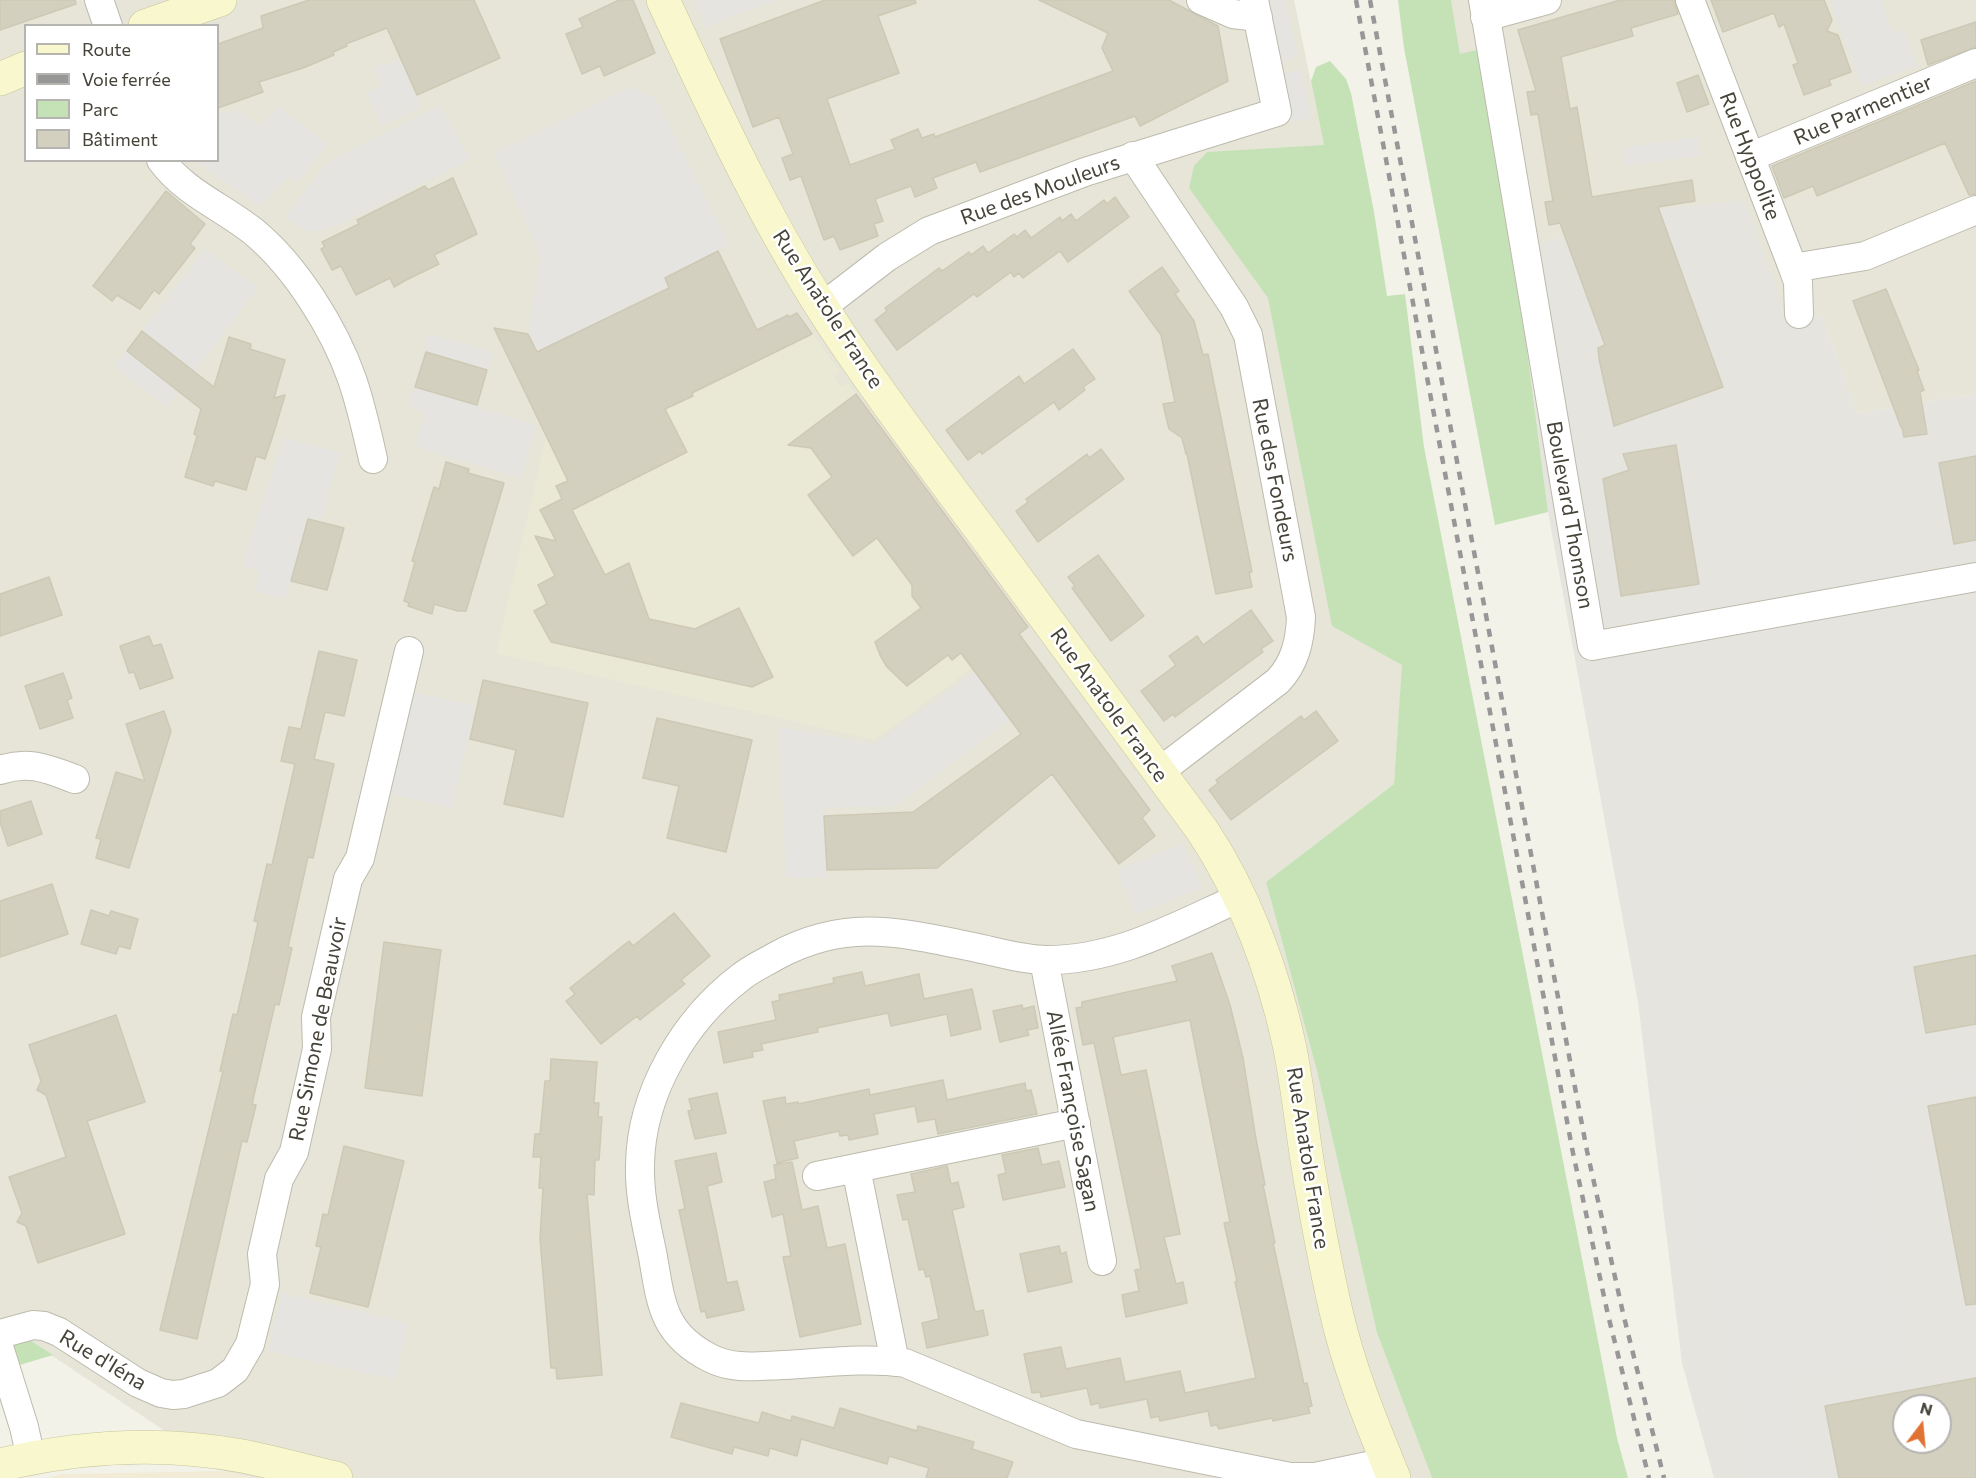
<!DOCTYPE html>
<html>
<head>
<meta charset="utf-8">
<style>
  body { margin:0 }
  #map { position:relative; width:1976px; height:1478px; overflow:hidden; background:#f3f2e9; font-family:Commissioner,sans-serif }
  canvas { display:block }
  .legend { position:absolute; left:24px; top:24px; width:195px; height:138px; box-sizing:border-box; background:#fff; border:2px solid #b5b4b0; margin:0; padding:8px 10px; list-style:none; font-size:18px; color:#464339 }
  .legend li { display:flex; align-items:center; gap:12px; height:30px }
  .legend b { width:30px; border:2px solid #b5b4b0 }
  .north { position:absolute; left:1892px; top:1394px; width:60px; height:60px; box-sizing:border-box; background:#fff; border:2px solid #b5b4b0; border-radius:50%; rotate:16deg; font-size:16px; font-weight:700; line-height:24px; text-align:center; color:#464339 }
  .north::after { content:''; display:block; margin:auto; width:21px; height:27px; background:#e07333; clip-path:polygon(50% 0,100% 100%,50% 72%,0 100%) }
</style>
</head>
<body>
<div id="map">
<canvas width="1976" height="1478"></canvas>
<ul class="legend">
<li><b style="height:8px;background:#f8f7ce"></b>Route</li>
<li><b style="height:8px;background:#979797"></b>Voie ferrée</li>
<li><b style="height:16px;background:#c5e2b7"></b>Parc</li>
<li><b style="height:16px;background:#d3d0c0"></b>Bâtiment</li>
</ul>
<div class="north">N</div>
</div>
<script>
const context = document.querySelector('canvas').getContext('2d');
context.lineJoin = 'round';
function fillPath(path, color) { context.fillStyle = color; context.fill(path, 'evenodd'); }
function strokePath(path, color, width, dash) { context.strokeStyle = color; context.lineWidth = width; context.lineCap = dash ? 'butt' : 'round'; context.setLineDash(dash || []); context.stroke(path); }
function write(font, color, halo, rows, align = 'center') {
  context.font = font + ' Commissioner,sans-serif'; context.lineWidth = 5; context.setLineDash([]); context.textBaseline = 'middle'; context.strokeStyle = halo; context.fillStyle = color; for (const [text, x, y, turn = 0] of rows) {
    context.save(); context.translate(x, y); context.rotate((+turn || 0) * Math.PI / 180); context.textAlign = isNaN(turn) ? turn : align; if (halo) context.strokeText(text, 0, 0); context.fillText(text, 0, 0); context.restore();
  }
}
fillPath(new Path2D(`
  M0,0H1294L1324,145L1403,665L1394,784L1266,882L1317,1071L1377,1333L1432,1478H255L225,1471L0,1321ZM26,26H218V160H26Z
  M1451,0H1976V394L1857,413L1822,316L1787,319L1659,209L1514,250L1477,50L1460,55Z`), '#e6e5d8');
fillPath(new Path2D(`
  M225,1471L255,1478H48L61,1474Z`), '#f2ecd7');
fillPath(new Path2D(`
  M1745,200L1787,319L1822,316L1857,413L1976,394V1478H1714L1682,1363L1638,1002L1548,512L1514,250L1659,209ZM1904,1406H1940V1442H1904Z`), '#e5e4de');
fillPath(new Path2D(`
  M797,313L840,371L834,376L842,387L848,383L1028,627L875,740L496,653L546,437Z`), '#eae9d5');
fillPath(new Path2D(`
  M1398,0H1451L1460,54L1477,50L1514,250L1548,512L1495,525L1404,48Z
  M1330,61L1346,79L1351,93L1374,212L1387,296L1405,294L1424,447L1617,1438L1628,1478H1432L1377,1333L1317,1071L1266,882L1394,784L1402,665L1332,626L1268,298L1189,188L1194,166L1207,152L1324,145L1311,81L1316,67Z
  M0,1321L53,1355L0,1371Z`), '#c5e2b7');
fillPath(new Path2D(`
  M695,0H776L705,27Z
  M1266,0H1285L1298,57L1279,62Z
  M1830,0H1881L1893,33L1904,29L1917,66L1861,86Z
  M401,59L421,107L382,126L367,93L382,86L373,68Z
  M1301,70L1311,118L1292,122L1282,74Z
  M629,87L655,97L729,244L718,251L665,277L669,288L537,352L528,334L541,256L494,153Z
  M440,105L470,160L330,228L309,232L284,218L327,163Z
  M278,106L327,144L298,183L288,176L261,207L196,161L218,160V115L237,110L261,127Z
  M1697,137L1700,155L1624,167L1622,148Z
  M206,249L223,263L259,287L167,407L114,366Z
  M429,333L493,353L477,408L536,425L521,478L416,447L425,412L408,407Z
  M283,437L340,453L322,517L308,519L286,599L254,591L260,572L243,565Z
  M1768,630L1830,948L1817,950L1756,632Z
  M975,672L1010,719L895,806L824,808L827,877L786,878L779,727L874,744Z
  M414,692L475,706L452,808L390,794Z
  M1183,843L1202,888L1135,915L1117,870Z
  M1976,1070V1088L1879,1107L1875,1089Z
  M1850,1074L1916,1364L1794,1383L1811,1478H1747L1668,1106Z
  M282,1293L408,1323L395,1380L268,1351Z`), '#e5e4e0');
const building = new Path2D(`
  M0,0H75L76,4L0,30Z
  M309,0H474L500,58L417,95L387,28L346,44L347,46L333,52L334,55L303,68L259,82L263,92L218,108V44L263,28L261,16Z
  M619,0H633L655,53L604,76L600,66L582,74L566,34L583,27L579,19Z
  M825,0H915L916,3L878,16L899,73L827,99L850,165L895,149L891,140L918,129L922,138L934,134L935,137L1113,71L1102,48L1108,33L1039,0H1169L1218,26L1228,81L1140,126L1135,116L980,172L976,162L933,178L937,188L915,197L911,186L875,199L883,221L874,224L878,236L840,250L834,236L824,240L801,176L790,180L782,158L793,154L779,117L753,127L720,39Z
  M1620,0H1674L1678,14L1631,28L1633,36L1561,57L1570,109L1577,107L1592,197L1692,180L1695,201L1658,207L1723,387L1614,426L1599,359L1598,348L1605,345L1560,223L1549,225L1545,202L1553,201L1549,179L1538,114L1531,115L1527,92L1536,91L1518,30Z
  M1711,0H1824L1832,20L1827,31L1838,35L1851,72L1829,80L1831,85L1804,95L1793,65L1798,63L1784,24L1779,27L1774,13L1723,32Z
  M1976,22V47L1928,65L1921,40Z
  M1698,75L1709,104L1687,112L1677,83Z
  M1976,81V194L1969,195L1945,143L1817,196L1813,186L1784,198L1772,166Z
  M453,178L477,234L434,255L439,264L406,280L394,287L390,278L356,295L341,266L332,270L321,249L325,247L322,242L359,224L357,220L425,186L428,190Z
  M166,191L205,224L190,244L195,248L159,294L154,290L140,309L117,295L112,301L93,286Z
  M1115,197L1129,217L1068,262L1060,251L1023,278L1019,273L1014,277L1011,272L977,297L974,294L897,350L875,320L887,311L885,308L939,268L942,271L969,252L971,255L983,246L988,253L1014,234L1017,237L1025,230L1031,238L1060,217L1062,221L1071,214L1076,221L1104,200L1107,204Z
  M718,251L757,330L788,315L789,317L797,313L812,334L692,393L693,396L665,409L687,452L572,510L605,575L629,563L649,619L695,629L739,608L773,677L752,687L551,642L534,611L547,604L538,585L555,576L535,536L556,541L540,510L562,499L556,486L568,481L494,328L528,334L537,352L669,288L665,278Z
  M1162,267L1179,291L1175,294L1194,321L1203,355L1208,354L1252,572H1249L1252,587L1216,594L1187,454H1186L1182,438L1169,429L1163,404L1175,402L1161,335L1129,291Z
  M1886,289L1919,370L1917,371L1924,390L1920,392L1927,434L1904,437L1902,427H1901L1853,301Z
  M142,331L214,387L229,337L251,344L250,349L285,360L274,398L285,395L274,432L265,459L256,456L246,490L215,481L213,486L185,477L197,436L194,434L201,409L127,351Z
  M1073,349L1095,379L1083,387L1085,390L1059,410L1054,402L982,454L980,451L968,460L946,430L1019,376L1024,384Z
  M426,352L487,370L477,405L415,387Z
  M856,394L1028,627L1019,634L1150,810L1142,818L1155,836L1119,864L1052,774L937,868L827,870L824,816L913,812L1021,734L961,653L952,660L948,655L907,686L887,667L880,655L875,642L921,608L912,596V585L877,538L853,556L808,495L832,477L811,448L788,445Z
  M1676,445L1699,584L1621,596L1603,479L1629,470L1623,454Z
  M1101,449L1124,479L1038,542L1016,511L1028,502L1026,499L1087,454L1089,458Z
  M1976,456V540L1954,544L1939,463Z
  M446,462L469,469L468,473L504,483L466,611H458L434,604L432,614L408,606L409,603L404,601L415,562L412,561L434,487L439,489Z
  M308,519L344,528L327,590L291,581Z
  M1098,555L1144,616L1111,641L1072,588L1075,586L1068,577Z
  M49,577L62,615L0,636V594Z
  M1251,610L1273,641L1261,649L1263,652L1175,717L1173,714L1164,721L1141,691L1176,665L1169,656L1197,636L1203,645Z
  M149,636L153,646L161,644L173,678L140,689L134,672L129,673L120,646Z
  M319,651L357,660L344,716L325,712L314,759L334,764L313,858L308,857L288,947L292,948L279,1005L275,1004L252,1104L256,1105L247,1142L242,1141L197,1339L160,1330L223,1071H220L233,1014L237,1015L248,968L258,922L254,921L267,864L272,865L295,764L281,761L289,727L301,729Z
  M63,673L72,698L67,700L73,718L40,729L25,686Z
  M483,680L588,703L563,817L504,804L516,750L470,739Z
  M164,711L171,731L129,868L96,858L101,839L96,838L116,772L145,781L126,724Z
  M1316,711L1338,741L1231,820L1209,790L1218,783L1216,780L1301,716L1304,720Z
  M657,718L752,740L726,852L667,838L679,786L643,778Z
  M31,801L42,834L8,846L0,822V811Z
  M52,884L68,934L0,957V901Z
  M91,910L109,916L111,911L138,919L130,949L119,946L116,954L81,944Z
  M674,913L710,956L681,980L685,984L640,1020L637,1016L601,1044L566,1001L575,994L570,988L629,941L633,946Z
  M384,942L441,950L422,1096L365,1088Z
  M1212,953L1230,1005L1243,1058L1256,1139L1265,1185H1263L1275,1243H1273L1304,1384L1307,1383L1312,1406L1308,1407L1310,1413L1273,1421L1272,1418L1219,1429L1217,1425L1211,1426L1208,1411L1160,1421L1159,1416L1151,1418L1147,1399L1100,1408L1099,1403L1091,1405L1087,1388L1041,1397L1040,1392L1032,1393L1024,1354L1061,1347L1066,1369L1120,1358L1125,1382L1180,1371L1185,1393L1256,1378L1235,1282L1237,1281L1224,1223L1230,1222L1190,1020L1113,1037L1121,1075L1146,1070L1180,1234L1164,1237L1176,1284L1183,1282L1187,1303L1126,1317L1122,1295L1139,1291L1135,1270L1141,1269L1094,1043L1083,1045L1076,1008L1082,1007V1002L1177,981L1172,966Z
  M1976,955V1024L1926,1033L1914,967Z
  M862,972L865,986L919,974L924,999L972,989L981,1029L951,1036L947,1014L891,1026L888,1013L817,1028L818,1032L761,1044L763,1050L752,1052L753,1057L724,1063L718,1032L776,1020L772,1002L780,1000L779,995L834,983L833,978Z
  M1022,1005L1023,1009L1034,1006L1038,1028L1027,1030L1029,1035L1000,1042L993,1011Z
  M116,1015L145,1102L87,1121L125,1234L38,1263L26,1226L17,1222L22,1213L9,1177L66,1157L46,1095L37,1090L41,1081L29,1045Z
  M551,1059L597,1062L594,1103H599L598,1117H602L599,1160H595L594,1195L587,1194L602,1375L557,1379L556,1368H551L540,1239L543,1188H539L541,1157H533L535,1134H540L545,1081H550Z
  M943,1080L947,1100L1025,1083L1026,1091L1031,1090L1037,1114L938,1134L935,1119L918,1122L915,1106L874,1114L878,1134L849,1140L848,1135L840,1136L839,1131L794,1141L798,1158L777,1163L763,1101L785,1097L786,1104L798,1102V1104L869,1089L870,1095Z
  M717,1093L726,1133L695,1139L688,1111L692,1110L689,1099Z
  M1976,1097V1304L1966,1305L1928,1106Z
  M344,1146L404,1161L368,1307L310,1293L321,1247L316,1246L323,1214L328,1215Z
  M1038,1148L1042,1165L1059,1161L1065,1187L1003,1200L998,1175L1006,1173L1002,1155Z
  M716,1153L722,1182L707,1186L727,1283L737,1281L744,1310L707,1318L705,1311L701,1312L679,1210L685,1209L675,1161Z
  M792,1162L802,1210L818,1206L827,1248L845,1244L861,1324L800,1337L783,1257L791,1256L783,1214L772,1217L764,1182L776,1179L774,1165Z
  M947,1166L951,1184L958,1182L964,1207L952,1210L975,1312L983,1310L988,1335L927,1348L922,1323L939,1319L930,1276L926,1277L924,1269L919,1270L908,1219L903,1220L897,1195L915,1192L911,1174Z
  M1059,1246L1061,1254L1066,1252L1072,1282L1028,1292L1020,1254Z
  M1976,1378V1478H1839L1825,1406ZM1904,1406H1940V1442H1904Z
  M681,1403L759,1423L762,1412L791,1421L792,1416L834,1428L840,1408L917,1431L918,1426L974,1442L972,1449L1013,1462L1007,1478H926L929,1468L889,1456L887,1464L801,1439L797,1456L770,1448L768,1456L734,1447L732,1454L671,1437Z`);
fillPath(building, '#d3d0c0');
strokePath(building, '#cdc9b4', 1.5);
const street = new Path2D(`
  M99,0L108,26
  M1201,0L1233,14L1258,17
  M1483,0L1592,646L1976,577
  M1690,0L1793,268L1798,282L1799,314
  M1485,17L1547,0
  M1133,156L1234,307L1248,335L1301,617C1300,641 1295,663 1278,681L1159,772
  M1750,157L1976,63
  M161,160C185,193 223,207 254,232C296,267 334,328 352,379C361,405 367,432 373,459
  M1793,268L1865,256L1976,210
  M822,307L887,257L929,231L1085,172L1277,112L1254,0
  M0,770C29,760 48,769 75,779
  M1239,898C1176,926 1118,960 1047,960C1023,960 997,952 973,947C899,932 846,918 776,956C764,963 752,968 741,977C684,1020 641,1093 640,1165C639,1196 647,1227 653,1257C661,1304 663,1334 710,1358C733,1370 758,1366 784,1365C824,1363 866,1357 905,1363L1076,1434L1290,1477H1315L1387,1462
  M1044,960L1102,1261
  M856,1168L895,1362
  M817,1176L1076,1123
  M0,1334L33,1325L44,1326L59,1332L138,1383L161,1393L173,1395L184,1394L218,1383L235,1370L250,1344L265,1284L262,1254L279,1179L294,1152L317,1049L316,1017L348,879L360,858L409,651
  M0,1350L24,1427L31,1458`);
const secondary = new Path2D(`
  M663,0C716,114 769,230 840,335C888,407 941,476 992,545C1062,640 1132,736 1202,830C1244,893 1273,970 1289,1044C1297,1082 1301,1121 1307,1160C1315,1209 1324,1258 1335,1307C1348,1366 1371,1422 1394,1478
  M145,26L220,0
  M0,79L26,68
  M0,1465C79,1446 161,1441 242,1456C273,1462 305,1471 336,1478`);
strokePath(street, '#bdbbad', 30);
strokePath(secondary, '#c7c59a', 34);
strokePath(street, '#fff', 28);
strokePath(secondary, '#f8f7ce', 33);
strokePath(new Path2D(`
  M1356,0L1573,1153L1608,1315L1649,1478
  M1370,0L1587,1151L1623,1313L1664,1478`), '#979797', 4.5, [8, 8]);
write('21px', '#464339', '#fff', [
  ["Rue Parmentier",1863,110,-23],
  ["Rue Hyppolite",1750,156,69],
  ["Rue des Mouleurs",1040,190,-20],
  ["Rue Anatole France",828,309,57],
  ["Rue des Fondeurs",1275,480,79],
  ["Boulevard Thomson",1570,515,80],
  ["Rue Anatole France",1109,705,54],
  ["Rue Simone de Beauvoir",318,1029,-79],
  ["Allée Françoise Sagan",1073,1111,79],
  ["Rue Anatole France",1308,1158,81],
  ["Rue d'Iéna",103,1360,31]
]);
</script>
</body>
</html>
